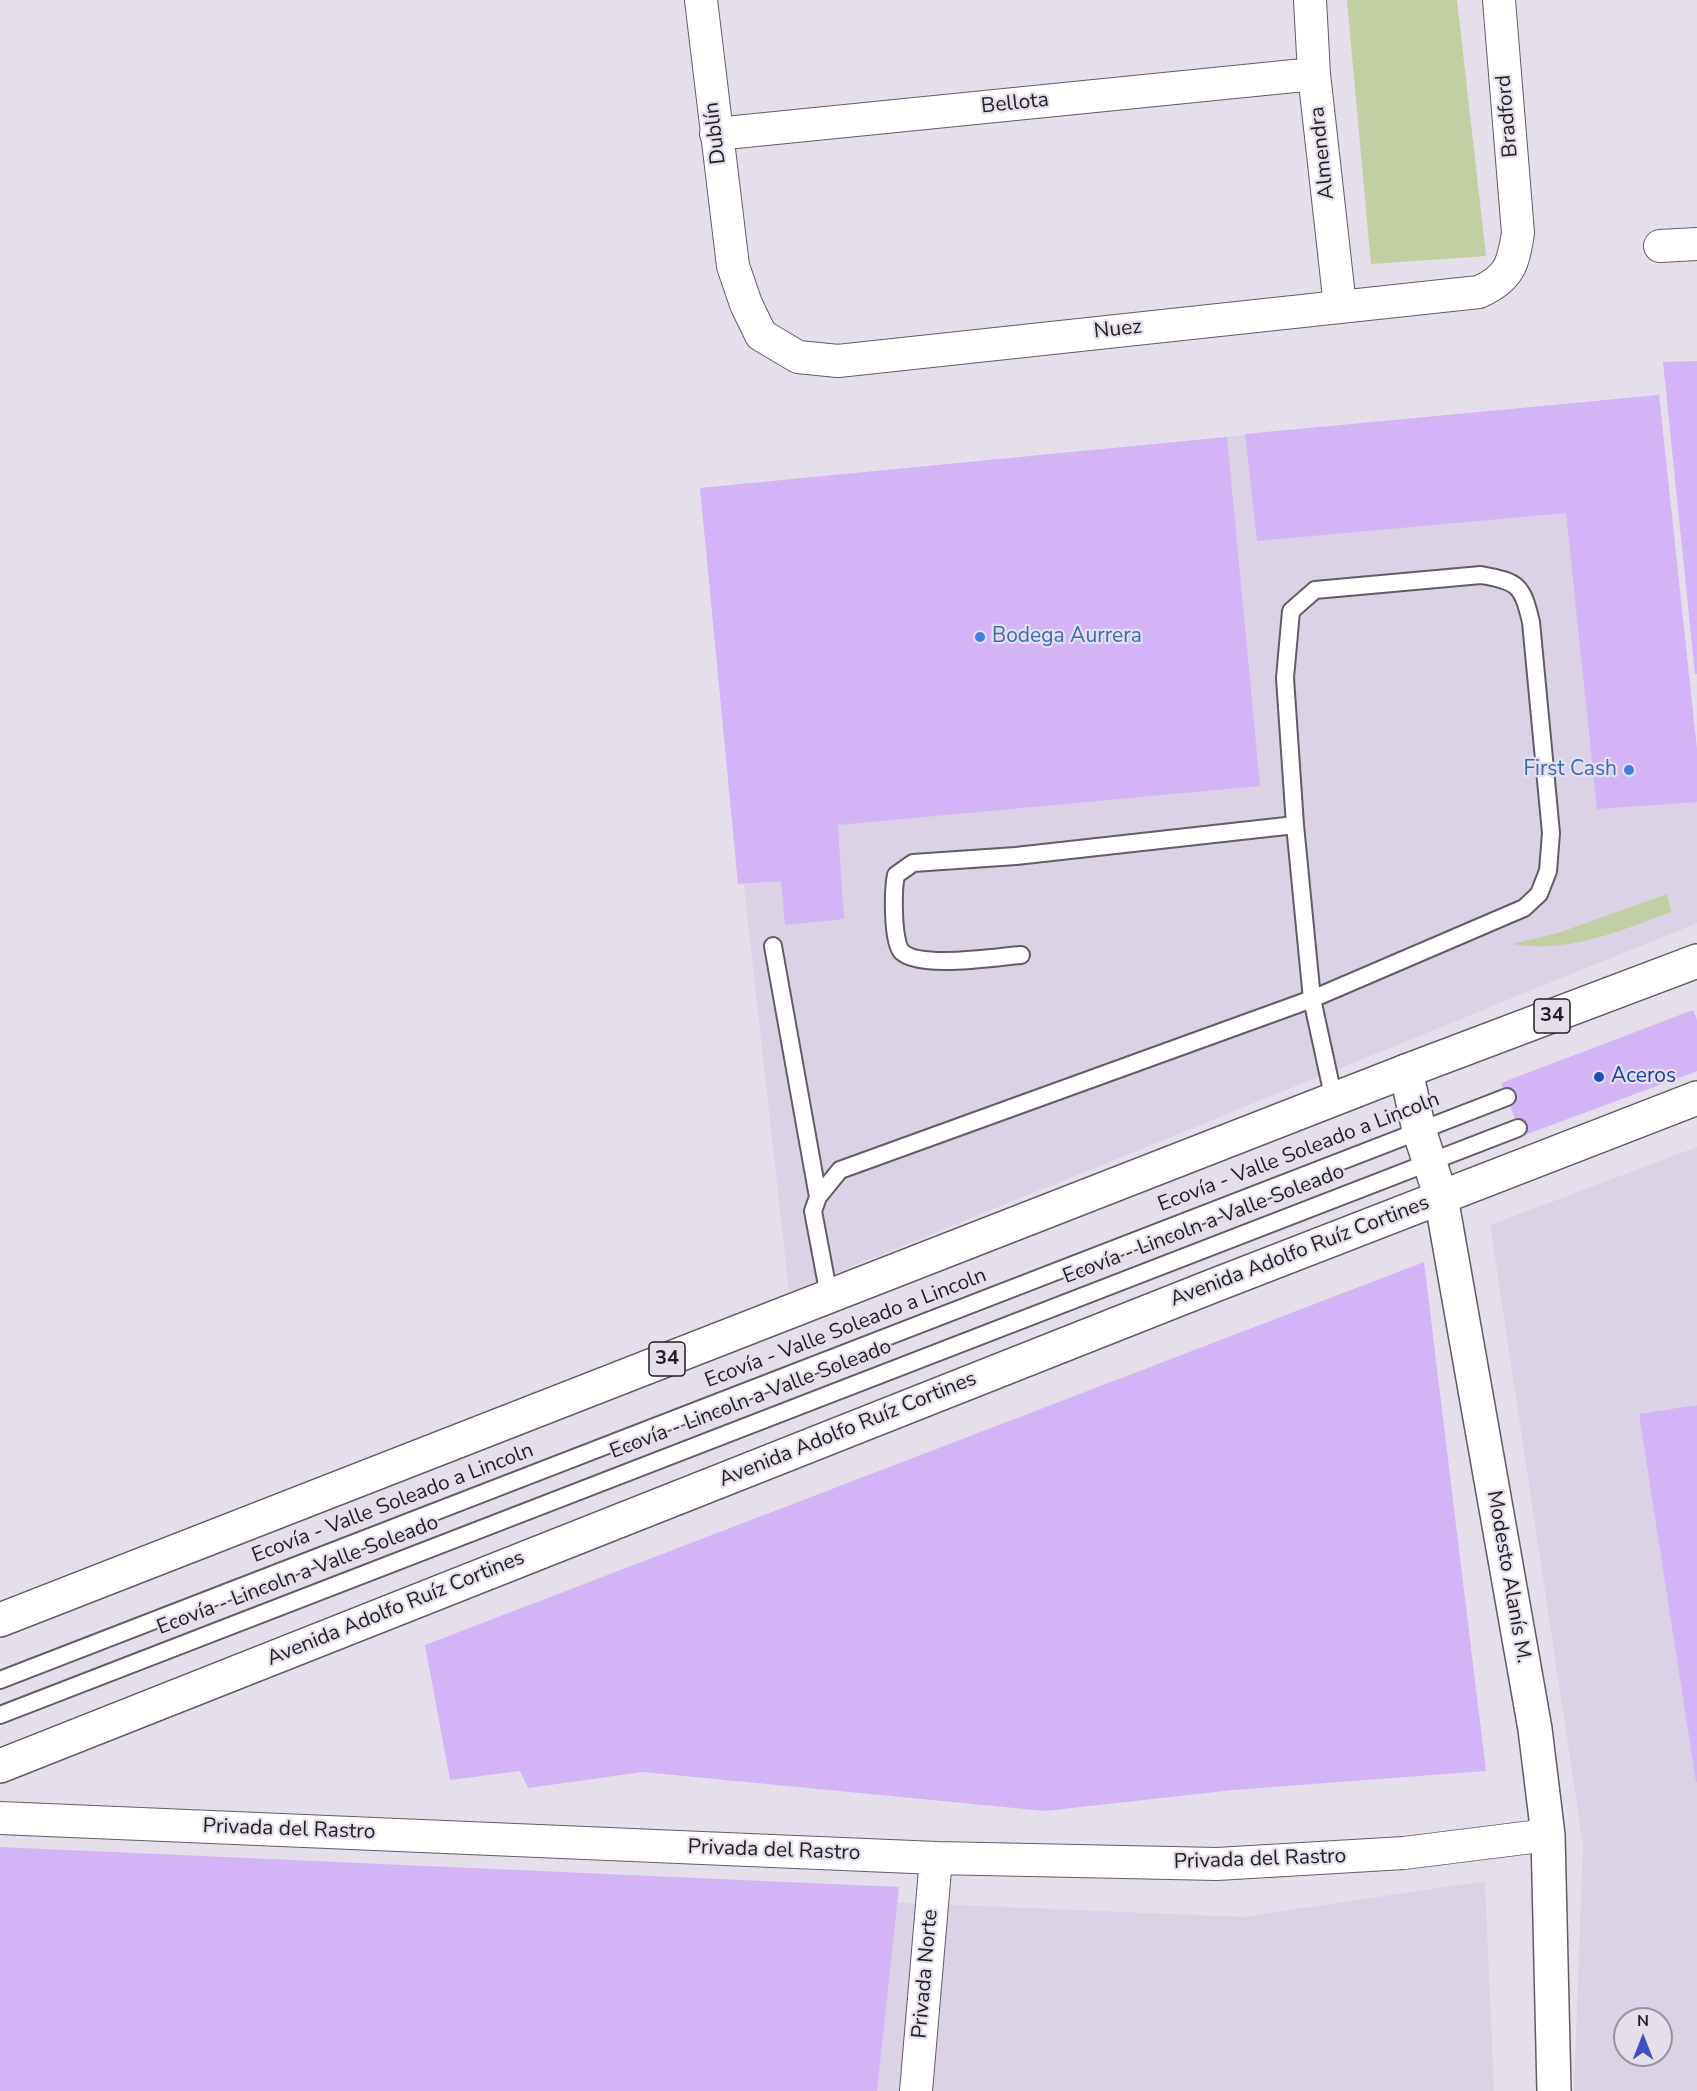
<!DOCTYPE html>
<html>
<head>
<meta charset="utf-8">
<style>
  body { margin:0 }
  #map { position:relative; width:1697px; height:2091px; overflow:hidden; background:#e5deeb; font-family:"Nunito Sans",sans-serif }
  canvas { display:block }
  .north { position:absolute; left:1613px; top:2007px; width:60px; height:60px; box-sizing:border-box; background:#e5deeb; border:2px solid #97929b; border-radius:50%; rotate:0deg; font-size:16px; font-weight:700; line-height:24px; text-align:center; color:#211f23 }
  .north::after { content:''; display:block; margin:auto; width:21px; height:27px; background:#3e4fc3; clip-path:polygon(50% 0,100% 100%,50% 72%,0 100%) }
</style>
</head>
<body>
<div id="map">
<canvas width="1697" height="2091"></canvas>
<div class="north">N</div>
</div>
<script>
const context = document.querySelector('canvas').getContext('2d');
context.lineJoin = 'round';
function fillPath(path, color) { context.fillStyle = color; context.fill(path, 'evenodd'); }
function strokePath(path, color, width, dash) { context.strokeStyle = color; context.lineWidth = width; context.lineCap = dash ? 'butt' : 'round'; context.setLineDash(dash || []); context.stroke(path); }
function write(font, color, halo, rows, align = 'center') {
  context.font = font + ' "Nunito Sans",sans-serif'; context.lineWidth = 4.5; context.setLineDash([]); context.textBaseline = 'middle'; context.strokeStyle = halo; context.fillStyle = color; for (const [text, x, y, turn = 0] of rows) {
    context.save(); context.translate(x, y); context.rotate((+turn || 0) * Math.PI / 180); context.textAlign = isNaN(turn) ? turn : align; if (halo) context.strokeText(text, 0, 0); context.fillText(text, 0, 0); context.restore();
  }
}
fillPath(new Path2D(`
  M1659,395L1697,750V923L789,1292L700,488Z
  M1697,1147V2091H1574L1583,1845L1490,1225ZM1625,2019H1661V2055H1625Z
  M0,1865L1243,1917L1485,1881L1494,2091H0Z`), '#dcd2e6');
fillPath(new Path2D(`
  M1347,0H1457L1486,256L1371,264Z
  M1667,894L1671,912C1620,931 1567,954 1512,944L1558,933Z`), '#c2cfa3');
fillPath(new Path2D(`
  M1697,361V674H1695L1663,362Z
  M1659,395L1697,750V802L1597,809L1566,513L1257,541L1245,434Z
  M1227,437L1260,786L838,825L844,919L785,925L781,881L738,884L700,488Z
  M1693,1010L1697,1020V1071L1522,1136L1501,1083Z
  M1424,1262L1486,1771L1233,1790L1045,1811L643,1772L528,1788L520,1771L450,1780L425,1645Z
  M1697,1405V1782H1696L1639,1414Z
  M0,1847L899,1887L877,2091H0Z`), '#d3b5f7');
const lane = new Path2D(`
  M773,946L818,1197
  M1021,955C995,957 920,969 902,952C892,943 893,889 896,875L913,863L1016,856L1295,825
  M829,1296L813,1211L818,1197L840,1170L1312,999L1295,825L1285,678L1291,611L1315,590L1481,575C1519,582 1522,585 1531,622L1551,833L1548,871L1539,894L1524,908L1312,999L1334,1100
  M0,1680L1507,1097
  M0,1715L1518,1128`);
const street = new Path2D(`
  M701,0L733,266L746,304L761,335L798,357L838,361L1479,292C1510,278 1513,264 1518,233L1499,0
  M1310,0L1314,74L1340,306
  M716,134L1314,74
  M1660,246L1697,244
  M0,1818L936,1858L1217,1864L1404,1853L1548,1835
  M916,2091L936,1858`);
const secondary = new Path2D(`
  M1406,1071L1419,1130L1441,1197L1535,1729L1548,1835L1554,2091`);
const primary = new Path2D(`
  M0,1620L1406,1071L1697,961
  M0,1766L1210,1287L1697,1098`);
strokePath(lane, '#625c67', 20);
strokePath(street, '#625c67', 34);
strokePath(secondary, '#625c67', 36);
strokePath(primary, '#625c67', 36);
strokePath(lane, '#fff', 16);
strokePath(street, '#fff', 32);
strokePath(secondary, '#fff', 33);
strokePath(primary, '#fff', 33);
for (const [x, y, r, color] of [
  [980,637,6,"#3f7fe0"],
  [1629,770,6,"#3f7fe0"],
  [1599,1077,6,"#1a4fb4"]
]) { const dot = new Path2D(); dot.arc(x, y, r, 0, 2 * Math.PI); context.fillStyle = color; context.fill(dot); strokePath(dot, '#e5deeb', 2); }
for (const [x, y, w] of [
  [1552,1016,36],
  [667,1359,36]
]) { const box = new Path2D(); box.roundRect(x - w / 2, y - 17, w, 34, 4.5); context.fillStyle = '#e5deeb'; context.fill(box); strokePath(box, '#211f23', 1.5); }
write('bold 20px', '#211f23', null, [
  ["34",1552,1016],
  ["34",667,1359]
]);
write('21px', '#211f23', '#e5deeb', [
  ["Bellota",1015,104,-6],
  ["Bradford",1508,116,-95],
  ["Dublín",716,133,-97],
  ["Almendra",1323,153,-96],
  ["Nuez",1118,330,-6],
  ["Ecovía - Valle Soleado a Lincoln",1299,1153,-21],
  ["Ecovía - Lincoln a Valle Soleado",1204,1225,-21],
  ["Avenida Adolfo Ruíz Cortines",1300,1252,-21],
  ["Ecovía - Valle Soleado a Lincoln",846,1329,-21],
  ["Ecovía - Lincoln a Valle Soleado",751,1400,-21],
  ["Avenida Adolfo Ruíz Cortines",848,1430,-22],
  ["Ecovía - Valle Soleado a Lincoln",393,1504,-21],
  ["Ecovía - Lincoln a Valle Soleado",298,1576,-21],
  ["Modesto Alanís M.",1508,1577,80],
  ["Avenida Adolfo Ruíz Cortines",396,1609,-22],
  ["Privada del Rastro",289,1830,2],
  ["Privada del Rastro",774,1851,2],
  ["Privada del Rastro",1260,1860,-2],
  ["Privada Norte",926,1974,-85]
]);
write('21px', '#366cbe', '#e5deeb', [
  ["Bodega Aurrera",992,637],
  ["First Cash",1617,770,"right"]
], 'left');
write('21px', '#164399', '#e5deeb', [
  ["Aceros",1611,1077]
], 'left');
</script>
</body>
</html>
